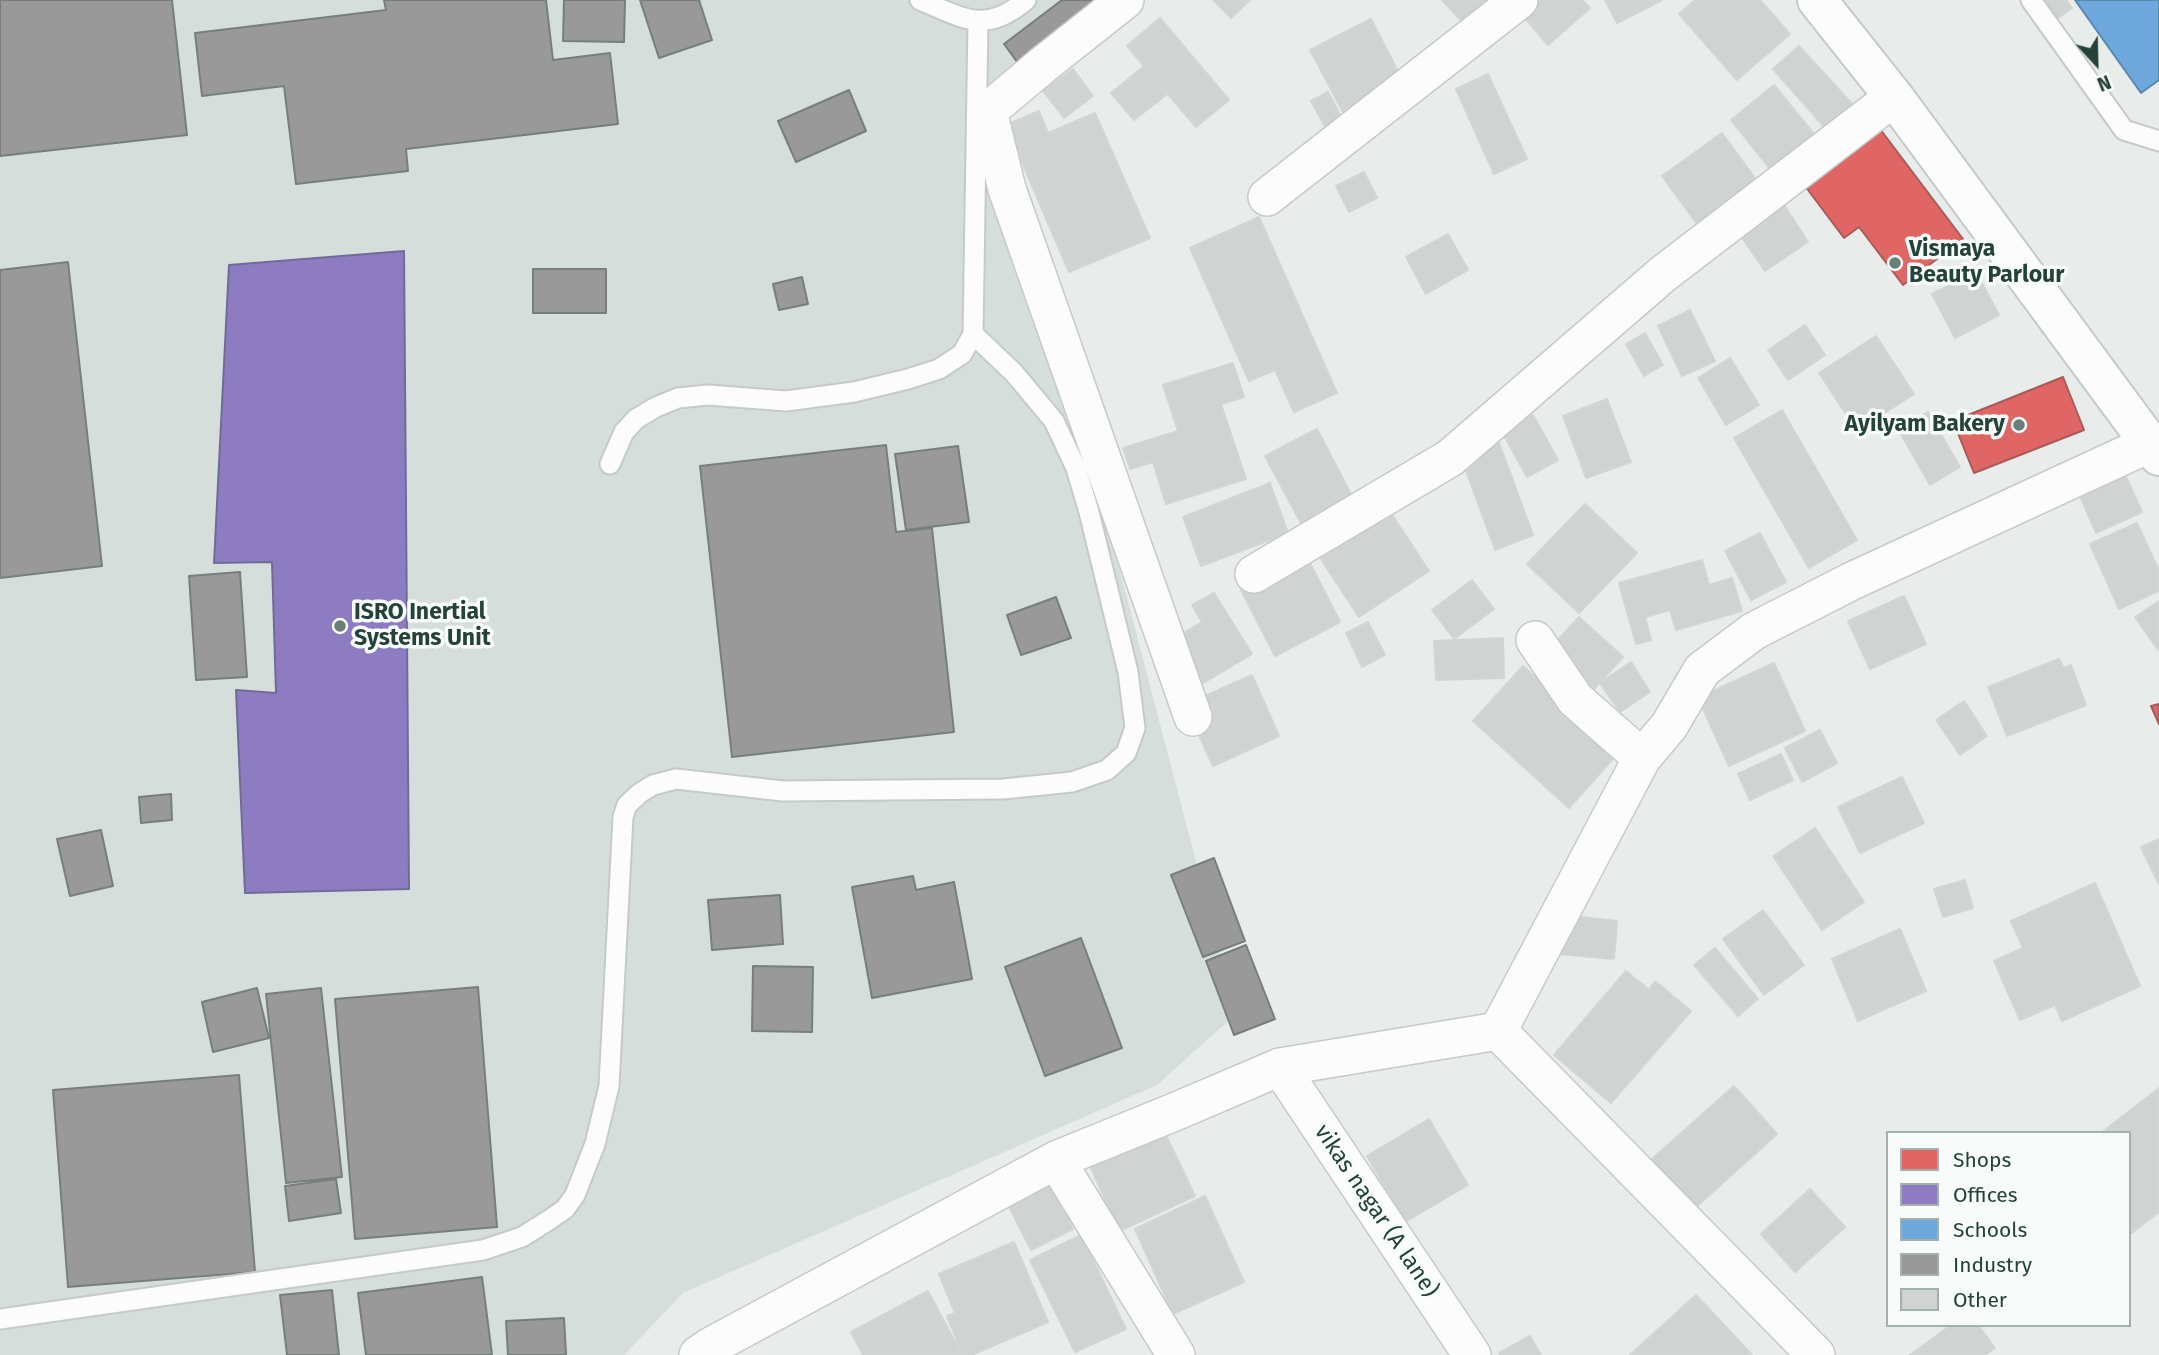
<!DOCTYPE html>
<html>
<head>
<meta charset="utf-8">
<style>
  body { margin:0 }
  #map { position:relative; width:2159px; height:1355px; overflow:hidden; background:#e8edeb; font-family:"Fira Sans",sans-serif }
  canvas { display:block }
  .legend { position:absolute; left:1886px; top:1131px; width:245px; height:196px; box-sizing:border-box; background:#f7fbf9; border:2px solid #a3b1ad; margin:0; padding:9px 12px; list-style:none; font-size:21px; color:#24423a }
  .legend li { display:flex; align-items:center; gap:14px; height:35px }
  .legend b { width:35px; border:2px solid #a3b1ad }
  .north { position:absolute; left:2061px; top:28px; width:70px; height:70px; -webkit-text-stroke:5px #f7fbf9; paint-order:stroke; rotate:158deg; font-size:19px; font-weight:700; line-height:28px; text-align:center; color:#24423a }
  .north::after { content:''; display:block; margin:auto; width:24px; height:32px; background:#24423a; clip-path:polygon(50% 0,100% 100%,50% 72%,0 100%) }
</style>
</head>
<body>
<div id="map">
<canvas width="2159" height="1355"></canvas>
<ul class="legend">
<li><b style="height:19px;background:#e06666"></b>Shops</li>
<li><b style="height:19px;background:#8e7cc3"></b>Offices</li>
<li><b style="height:19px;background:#6fa8dc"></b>Schools</li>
<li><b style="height:19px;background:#999"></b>Industry</li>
<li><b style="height:19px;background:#cfd4d2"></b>Other</li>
</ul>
<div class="north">N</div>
</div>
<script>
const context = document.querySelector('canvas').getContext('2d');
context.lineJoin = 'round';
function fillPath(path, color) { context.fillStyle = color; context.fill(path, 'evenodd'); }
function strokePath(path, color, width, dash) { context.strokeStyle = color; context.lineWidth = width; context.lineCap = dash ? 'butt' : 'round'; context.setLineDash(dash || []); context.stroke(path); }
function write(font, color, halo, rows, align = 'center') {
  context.font = font + ' "Fira Sans",sans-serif'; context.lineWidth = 7; context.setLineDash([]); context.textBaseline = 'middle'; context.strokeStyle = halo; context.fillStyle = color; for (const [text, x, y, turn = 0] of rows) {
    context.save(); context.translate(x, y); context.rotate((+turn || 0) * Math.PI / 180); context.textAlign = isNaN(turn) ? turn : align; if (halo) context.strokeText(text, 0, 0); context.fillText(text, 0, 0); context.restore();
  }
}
fillPath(new Path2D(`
  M0,0H1115L995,94L1236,1014L1157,1085L683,1293L624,1355H0Z`), '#d6dedb');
const shops = new Path2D(`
  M1877,125L1963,239L1903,285L1859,227L1844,238L1802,182Z
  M2063,377L2084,430L1974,473L1953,421Z
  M2159,704V724L2151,706Z`);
fillPath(shops, '#e06666');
strokePath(shops, '#a85b59', 2);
const offices = new Path2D(`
  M404,251L409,889L245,893L236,690L276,693L272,562L214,563L229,265Z`);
fillPath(offices, '#8e7cc3');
strokePath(offices, '#6e6b9a', 2);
const schools = new Path2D(`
  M2075,0H2159V80L2141,93Z`);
fillPath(schools, '#6fa8dc');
strokePath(schools, '#5889ab', 2);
const industry = new Path2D(`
  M0,0H172L187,135L0,156Z
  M384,0H546L553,60L610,53L618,124L406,149L408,171L296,184L284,86L202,96L195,33L386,10Z
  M564,0H625L624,42L563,41Z
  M640,0H699L712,40L659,58Z
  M1062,0H1117L1023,70L1004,44Z
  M849,90L866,131L796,162L778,121Z
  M68,262L102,566L0,578V270Z
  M533,269H606V313H533Z
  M802,277L808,304L779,310L773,284Z
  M886,445L896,532L932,528L954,732L732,757L700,466Z
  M958,446L969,522L906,530L895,454Z
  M240,572L247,677L196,680L189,576Z
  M1056,597L1071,638L1021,655L1007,615Z
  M171,794L172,820L141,823L139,797Z
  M101,830L113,886L70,896L57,839Z
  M1214,858L1245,941L1203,957L1171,875Z
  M913,876L916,890L954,882L972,979L872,998L852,887Z
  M780,895L783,944L712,950L708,900Z
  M1081,938L1122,1048L1045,1076L1005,967Z
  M1246,945L1275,1019L1234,1035L1206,961Z
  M753,966L813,967L812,1032L752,1031Z
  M478,987L497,1227L355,1239L335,999Z
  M257,988L269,1038L213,1052L202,1002Z
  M321,988L342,1177L286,1183L266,994Z
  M239,1075L255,1272L68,1287L53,1090Z
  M336,1179L341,1213L289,1221L285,1186Z
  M482,1277L492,1355H366L358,1293Z
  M332,1290L339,1355H287L280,1295Z
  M564,1318L566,1355H508L506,1321Z`);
fillPath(industry, '#999');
strokePath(industry, '#767f7c', 2);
const building = new Path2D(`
  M1213,0H1250L1231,18Z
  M1442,0H1499L1468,28Z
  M1541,0H1582L1590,8L1548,45L1523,16Z
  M1605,0H1662L1617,23Z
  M1695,0H1760L1790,34L1737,80L1679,14Z
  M2033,0H2066L2072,8L2050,24Z
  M1160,18L1229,100L1196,127L1127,46Z
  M1371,19L1403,81L1343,112L1310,50Z
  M1799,46L1854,106L1827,130L1773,69Z
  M1143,67L1166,95L1134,120L1111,93Z
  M1073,69L1093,96L1064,118L1043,91Z
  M1488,74L1527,159L1494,174L1456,89Z
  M1774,85L1818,139L1774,174L1731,120Z
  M1328,92L1346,126L1329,134L1311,101Z
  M1039,111L1048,133L1095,113L1150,238L1069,272L1006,125Z
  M1722,133L1760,185L1700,228L1662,176Z
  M1364,172L1377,198L1349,212L1336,186Z
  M1779,197L1808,242L1765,271L1734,226Z
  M1259,217L1337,393L1294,412L1275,370L1249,381L1190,248Z
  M1448,234L1468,270L1426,294L1406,257Z
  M1976,272L1999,315L1955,338L1932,294Z
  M1690,310L1715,361L1682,376L1658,326Z
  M1805,325L1825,355L1788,380L1768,350Z
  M1645,333L1663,365L1644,376L1626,344Z
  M1876,336L1914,394L1857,431L1819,373Z
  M1730,358L1759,405L1726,425L1698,378Z
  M1233,363L1244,397L1221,404L1246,479L1166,504L1153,462L1130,469L1123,448L1178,431L1163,385Z
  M1607,399L1631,462L1586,478L1563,416Z
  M1782,410L1857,540L1809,568L1734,438Z
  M1928,412L1960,467L1930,485L1898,429Z
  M1533,415L1558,460L1527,477L1502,432Z
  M1317,429L1354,500L1303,527L1265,456Z
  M1498,440L1533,535L1495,550L1460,454Z
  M2123,470L2142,512L2096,533L2078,491Z
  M1270,483L1288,533L1201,566L1183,517Z
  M1383,501L1429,571L1359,617L1313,547Z
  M1585,504L1637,553L1579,613L1527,564Z
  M2137,523L2159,571V591L2119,609L2090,544Z
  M1760,533L1786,582L1751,600L1725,551Z
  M1307,557L1340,622L1275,656L1241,590Z
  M1702,560L1709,585L1732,578L1742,611L1676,630L1670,610L1645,617L1651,640L1636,644L1619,583Z
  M1472,580L1494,609L1454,639L1432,610Z
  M1214,593L1252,654L1190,691L1162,646L1202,622L1192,605Z
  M1904,596L1926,644L1870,669L1848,621Z
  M2159,601V651L2135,617Z
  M1579,617L1623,657L1592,691L1548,651Z
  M1368,622L1385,655L1362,667L1346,633Z
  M1503,638L1504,678L1436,680L1434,641Z
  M2059,659L2063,668L2071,665L2086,705L2007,736L1988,687Z
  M1631,662L1650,692L1620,712L1600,683Z
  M1774,663L1805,731L1729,766L1698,698Z
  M1523,666L1619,752L1569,808L1473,721Z
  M1252,675L1279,736L1213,766L1185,705Z
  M1964,701L1987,736L1960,755L1936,720Z
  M1820,730L1837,763L1802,782L1785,748Z
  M1781,754L1793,780L1750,800L1738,774Z
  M1902,777L1924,823L1860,853L1838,807Z
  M1815,828L1864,902L1822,930L1773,856Z
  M2159,839V885L2141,847Z
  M1965,880L1973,908L1943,917L1934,889Z
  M2095,883L2140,986L2062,1021L2055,1005L2020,1020L1994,961L2023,948L2011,921Z
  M1763,910L1804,965L1764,995L1723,939Z
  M1563,915L1617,921L1614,959L1559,954Z
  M1900,929L1926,991L1858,1021L1832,959Z
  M1715,948L1758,999L1738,1016L1694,965Z
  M1626,971L1649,990L1655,981L1691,1011L1611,1103L1554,1055Z
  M1734,1086L1777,1134L1695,1208L1652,1159Z
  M2159,1088V1212L2129,1235V1133H2101Z
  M1429,1119L1468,1185L1405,1222L1367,1156Z
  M1162,1127L1195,1196L1119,1231L1088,1161Z
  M1047,1177L1073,1229L1031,1250L1005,1199Z
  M1810,1189L1845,1227L1795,1272L1761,1234Z
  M1205,1196L1244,1282L1173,1314L1135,1229Z
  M1081,1235L1126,1329L1075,1352L1030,1260Z
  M1014,1242L1048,1322L972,1355H963L947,1316L955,1313L939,1274Z
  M928,1291L962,1355H863L851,1332Z
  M1696,1295L1752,1355H1630Z
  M1951,1325H1978L1995,1348L1985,1355H1910Z
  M1530,1336L1541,1355H1500L1499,1353Z`);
fillPath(building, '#cfd4d2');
strokePath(building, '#d1d6d4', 2);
const service = new Path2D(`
  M920,0C963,18 985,35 1026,0
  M2031,0L2124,130L2159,141
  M610,464L624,432L636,419L656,407L678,398L708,395L786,401L854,392L908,379L939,369L962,354L973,334L978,22
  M0,1319L483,1250L522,1237L549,1220L565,1209L575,1195L595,1144L609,1086L623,817L627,805L640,793L653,785L676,779L783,791L1003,789L1072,782L1107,770L1126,753L1135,728L1128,672L1089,512L1076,468L1054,421L1014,373L973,334`);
const minor = new Path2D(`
  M1125,0L1044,64L988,111L1007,189L1193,717
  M1267,197L1519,0
  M1254,574L1450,458L1663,274L1894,97
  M1535,640L1575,699L1642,758
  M1498,1031L1816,1355
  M1280,1067L1472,1355
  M1056,1160L1176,1355
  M698,1355L711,1346L1056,1160L1172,1113L1280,1067L1498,1031L1642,758L1669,726L1702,670L1754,631L1852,581L2151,443`);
const secondary = new Path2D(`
  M1817,0L1894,97L2159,456`);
strokePath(service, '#c5cac8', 23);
strokePath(minor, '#c5cac8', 40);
strokePath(secondary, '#c3cbc8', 42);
strokePath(service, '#fcfcfc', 19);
strokePath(minor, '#fcfcfc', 37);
strokePath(secondary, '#fcfcfc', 38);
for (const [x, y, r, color] of [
  [1895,263,7,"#697e78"],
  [2019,425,7,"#697e78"],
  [340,626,7,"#697e78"]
]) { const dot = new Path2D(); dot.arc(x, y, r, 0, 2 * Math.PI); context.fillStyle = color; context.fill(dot); strokePath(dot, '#f7fbf9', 2.5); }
write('bold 23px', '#24423a', '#f7fbf9', [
  ["Vismaya",1909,250],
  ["Beauty Parlour",1909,276],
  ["Ayilyam Bakery",2005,425,"right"],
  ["ISRO Inertial",354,613],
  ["Systems Unit",354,639]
], 'left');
write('23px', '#24423a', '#f7fbf9', [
  ["vikas nagar (A lane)",1376,1211,56]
]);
</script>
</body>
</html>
